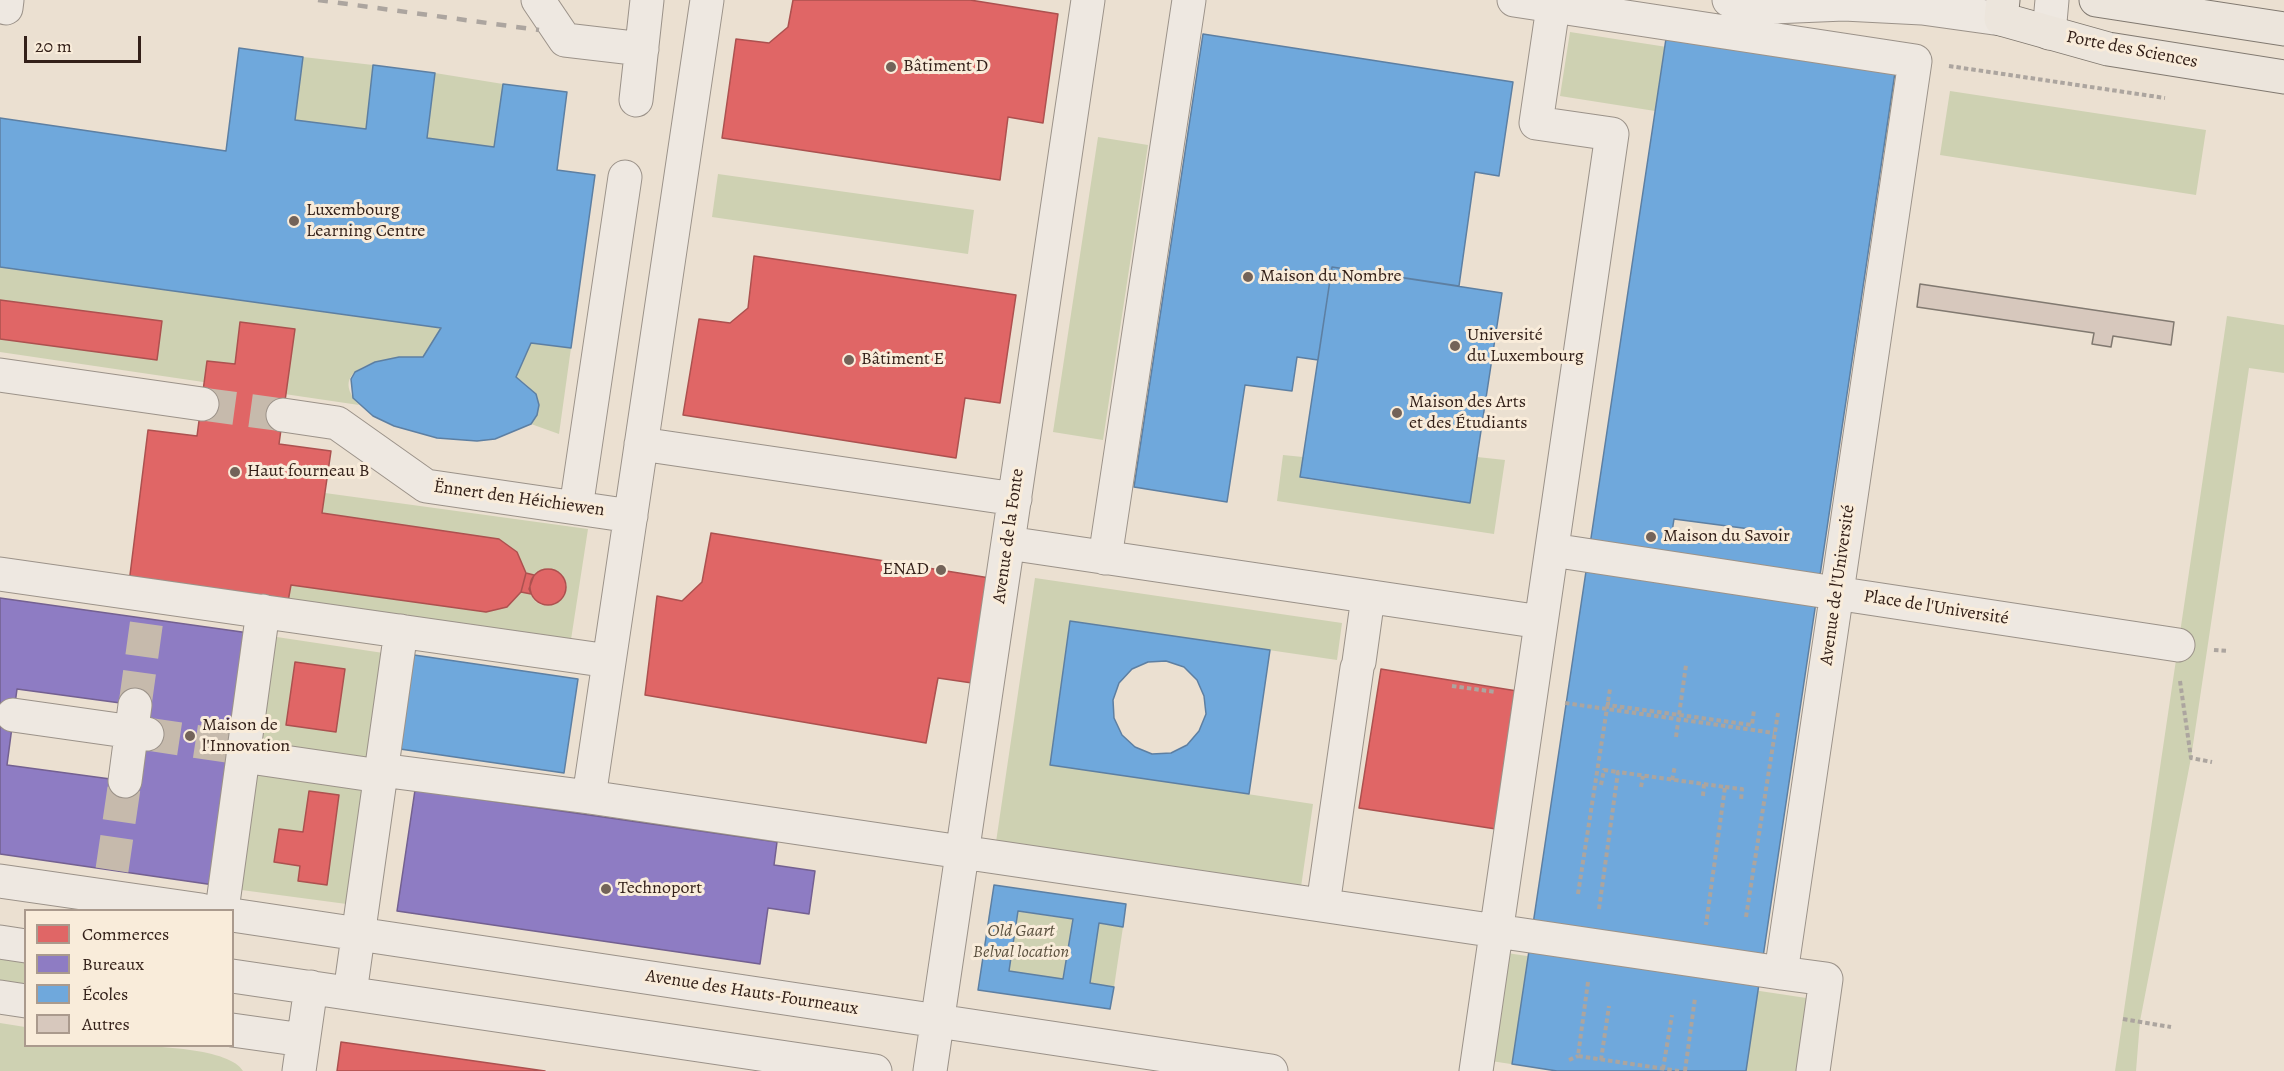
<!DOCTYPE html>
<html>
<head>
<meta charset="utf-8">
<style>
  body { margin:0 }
  #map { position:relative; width:2284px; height:1071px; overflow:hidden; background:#ebe0d1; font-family:Alegreya,serif }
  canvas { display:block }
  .legend { position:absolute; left:24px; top:909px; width:210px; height:138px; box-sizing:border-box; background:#f9ecda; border:2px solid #aa9a8d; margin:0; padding:8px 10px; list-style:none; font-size:18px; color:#332019 }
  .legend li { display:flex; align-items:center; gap:12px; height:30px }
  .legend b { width:30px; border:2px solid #aa9a8d }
  .scale { position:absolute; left:24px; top:36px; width:117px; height:27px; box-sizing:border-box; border:3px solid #332019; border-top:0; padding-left:8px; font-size:18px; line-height:21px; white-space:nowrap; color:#332019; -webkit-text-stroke:4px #f9ecda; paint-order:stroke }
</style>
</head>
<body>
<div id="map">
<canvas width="2284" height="1071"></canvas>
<ul class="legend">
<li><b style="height:16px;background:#e06666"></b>Commerces</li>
<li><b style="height:16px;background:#8e7cc3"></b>Bureaux</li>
<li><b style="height:16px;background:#6fa8dc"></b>Écoles</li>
<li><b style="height:16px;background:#d7c8bd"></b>Autres</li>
</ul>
<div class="scale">20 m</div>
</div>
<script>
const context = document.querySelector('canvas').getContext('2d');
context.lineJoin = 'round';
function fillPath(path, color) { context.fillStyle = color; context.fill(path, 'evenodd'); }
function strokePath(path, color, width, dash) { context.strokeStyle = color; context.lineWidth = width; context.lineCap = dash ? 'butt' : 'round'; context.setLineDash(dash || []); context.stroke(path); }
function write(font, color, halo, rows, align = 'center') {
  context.font = font + ' Alegreya,serif'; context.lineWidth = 6; context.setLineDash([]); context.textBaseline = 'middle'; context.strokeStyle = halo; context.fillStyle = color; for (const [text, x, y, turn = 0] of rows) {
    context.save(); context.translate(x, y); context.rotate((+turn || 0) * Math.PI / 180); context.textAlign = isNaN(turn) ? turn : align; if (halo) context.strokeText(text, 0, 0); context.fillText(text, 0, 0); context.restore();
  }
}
fillPath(new Path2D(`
  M1570,32L1912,85L1902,150L1560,96Z
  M303,57L373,65L366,129L295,120Z
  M435,73L503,84L494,147L427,138Z
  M1950,91L2206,130L2196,195L1940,155Z
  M1098,137L1148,145L1103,440L1053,432Z
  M718,174L974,210L968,254L712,217Z
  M0,267L441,328L423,357C398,357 321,363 359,405L0,352Z
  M2227,316L2284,325V373L2249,368L2191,758L2140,1021L2136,1071H2115Z
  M531,343L571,348L559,434L531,424C546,404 534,389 516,377Z
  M1283,455L1303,457L1300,478L1470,503L1477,457L1505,460L1494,534L1277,501Z
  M325,493L588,529L570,646L287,607L291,585L486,612L507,607L521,592L531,594C543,626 593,582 548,568L534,575L526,573L517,552L499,539L322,513Z
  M1035,578L1342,623L1337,660L1070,621L1050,764L1313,804L1301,887L996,842Z
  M270,636L390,654L374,762L254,744Z
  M250,771L370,787L354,905L234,889Z
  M990,907L1123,927L1114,987L981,967Z
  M0,953L25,957V986L0,982Z
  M1507,953L1813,999L1802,1071H1557L1491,1061Z
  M0,1023L25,1027L26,1046C65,1046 224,1037 243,1071H0Z`), '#ced1b2');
const shops = new Path2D(`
  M793,0H970L1058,14L1043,123L1008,117L1000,180L722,138L736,39L769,43L788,27Z
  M754,256L1016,295L1000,403L965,398L956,458L683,415L699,319L730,323L748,308Z
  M0,300L162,321L157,360L0,339Z
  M240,322L295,329L279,444L331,451L322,513L499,539L517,552L526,573L521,592L507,607L486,612L291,585L287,607L129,583L148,430L197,436L207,361L235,364Z
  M711,533L996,579L979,684L938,678L926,743L645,695L657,596L682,601L702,582Z
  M530 587a18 18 0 1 1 36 0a18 18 0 1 1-36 0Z
  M526,573L534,575L529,589L531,594L521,592Z
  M295,662L345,669L336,732L286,725Z
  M1381,669L1517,691L1496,829L1359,808Z
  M309,791L339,795L327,885L298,881L300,866L274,862L279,829L303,832Z
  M341,1042L545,1071H337Z`);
fillPath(shops, '#e06666');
strokePath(shops, '#ac514f', 1.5);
const offices = new Path2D(`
  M0,598L249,633L214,885L0,854ZM17,689L150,707L140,783L7,765Z
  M415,790L777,842L774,865L815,871L809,914L768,908L760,964L397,911Z`);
fillPath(offices, '#8e7cc3');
strokePath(offices, '#736090', 1.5);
const schools = new Path2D(`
  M1670,12L1897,59L1746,1071H1557L1512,1064ZM1674,519L1750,529L1748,542L1672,532Z
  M1203,34L1513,82L1499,176L1475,172L1459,286L1332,267L1318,360L1297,357L1292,391L1245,385L1227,502L1134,487Z
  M239,48L303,57L295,120L366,129L373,65L435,73L427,138L494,147L503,84L567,92L557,170L595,175L571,348L531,343L516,377L536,394L539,405L537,415L531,424L495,439L477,441L437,438L394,426L373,416L353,398L351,379L355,372L375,362L399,357H423L441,328L0,267V118L226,151Z
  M1332,267L1502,293L1470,503L1300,477Z
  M1070,621L1270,650L1249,794L1050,765ZM1166,661L1184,667L1197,680L1204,696L1206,714L1199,731L1187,745L1171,753L1152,754L1135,747L1122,735L1114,718L1113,700L1119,683L1132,669L1148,662Z
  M414,655L578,679L564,773L400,749Z
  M994,885L1126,904L1123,927L1099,923L1090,983L1114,987L1110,1009L978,990ZM1018,911L1073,919L1063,979L1009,971Z`);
fillPath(schools, '#6fa8dc');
strokePath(schools, '#5d7fa2', 1.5);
const building = new Path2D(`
  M1920,284L2174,322L2171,345L2113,336L2111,347L2092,344L2094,333L1917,307Z`);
fillPath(building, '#d7c8bd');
strokePath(building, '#817970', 1.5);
strokePath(new Path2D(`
  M202,404L283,415
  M135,705L147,619
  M147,734L233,747
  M112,870L125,781`), '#c6baac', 33, [33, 16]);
const minor = new Path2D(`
  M538,0L565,40L642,49
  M1514,0L1915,61L1781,973L1826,979L1813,1071
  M1729,0L1772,7L1844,4L1922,8L2001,19
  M6,8L7,0
  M2049,33L2052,0
  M636,100L647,0
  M0,375L202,404
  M283,415L337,423L426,486L631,516
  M641,444L1015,499
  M576,508L625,177
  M1008,543L1541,622
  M1552,550L2178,645
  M1105,558L1189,0
  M0,574L609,661
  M1359,662L1368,597
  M13,715L147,734
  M243,756L380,776
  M381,770L589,797L1781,973
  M125,781L135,705
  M589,797L707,0
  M0,881L201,910
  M1323,905L1357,668
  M222,910L263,611
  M232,915L1271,1071
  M0,942L26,946
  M232,976L875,1071
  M350,993L401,631
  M0,997L26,1001
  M232,1030L303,1040
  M299,1071L311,987
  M930,1071L1088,0
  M1476,1071L1612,134L1536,123L1554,0`);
const major = new Path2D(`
  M2003,0L2001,19L2108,49L2284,77
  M2096,0L2284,29`);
strokePath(minor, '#9b9289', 35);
strokePath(major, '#817970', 35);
strokePath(new Path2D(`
  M1949,66L2165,98
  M2214,650L2228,651
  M2180,681L2191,758L2212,762
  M1452,686L1496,692
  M1608,702V705L1752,725L1754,710
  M1565,703L1774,733
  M1676,737L1686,665
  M1672,780L1675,766
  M1601,785L1604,770L1618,772
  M1641,787L1643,776
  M1725,787L1742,789L1741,801
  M1703,796L1704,784
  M1578,894L1610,689
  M1599,909L1618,772L1725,787L1706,925
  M1746,917L1778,713
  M1588,982L1578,1056L1679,1071
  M2123,1019L2171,1027
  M1569,1060L1578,1056
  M1601,1060L1609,1006
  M1663,1069L1672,1015
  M1685,1071L1695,998`), '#aca59f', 4, [4.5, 3]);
strokePath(minor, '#eee8e1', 33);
strokePath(major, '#ece5dc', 33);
strokePath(new Path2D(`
  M318,0L539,30`), '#aca59f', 4.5, [10, 10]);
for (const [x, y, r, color] of [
  [891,67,6,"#736359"],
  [294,221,6,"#736359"],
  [1248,277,6,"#736359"],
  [1455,346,6,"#736359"],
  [849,360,6,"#736359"],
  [1397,413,6,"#736359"],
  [235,472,6,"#736359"],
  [1651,537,6,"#736359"],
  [941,570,6,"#736359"],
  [190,736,6,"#736359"],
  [606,889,6,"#736359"]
]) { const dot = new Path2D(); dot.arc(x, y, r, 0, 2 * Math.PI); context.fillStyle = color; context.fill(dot); strokePath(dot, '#f9ecda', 2); }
write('18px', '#332019', '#f9ecda', [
  ["Porte des Sciences",2132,50,11],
  ["Ënnert den Héichiewen",519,499,8],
  ["Avenue de la Fonte",1009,536,-82],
  ["Avenue de l'Université",1838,585,-82],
  ["Place de l'Université",1936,608,9],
  ["Avenue des Hauts-Fourneaux",752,993,9]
]);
write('18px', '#332019', '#f9ecda', [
  ["Bâtiment D",903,67],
  ["Luxembourg",306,211],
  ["Learning Centre",306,232],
  ["Maison du Nombre",1260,277],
  ["Université",1467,336],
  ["du Luxembourg",1467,357],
  ["Bâtiment E",861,360],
  ["Maison des Arts",1409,403],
  ["et des Étudiants",1409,424],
  ["Haut fourneau B",247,472],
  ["Maison du Savoir",1663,537],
  ["ENAD",929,570,"right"],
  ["Maison de",202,726],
  ["l'Innovation",202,747],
  ["Technoport",618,889]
], 'left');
write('italic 18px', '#5b513f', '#f9ecda', [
  ["Old Gaart",1021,932],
  ["Belval location",1021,953]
]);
</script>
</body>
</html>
